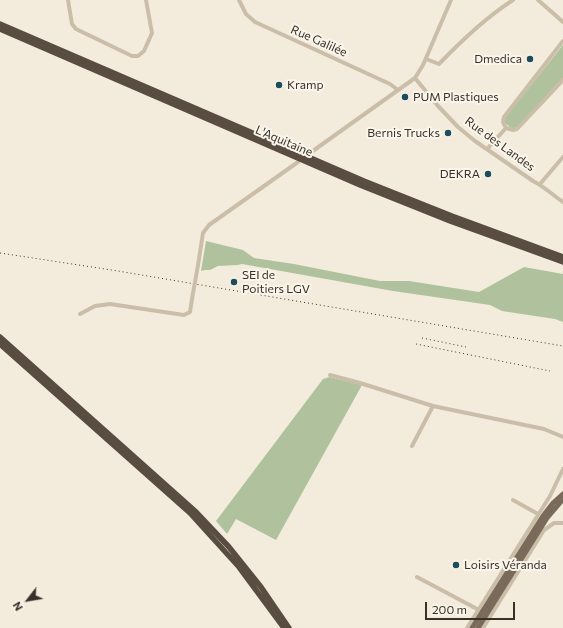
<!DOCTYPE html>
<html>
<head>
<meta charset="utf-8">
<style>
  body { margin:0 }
  #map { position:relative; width:563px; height:628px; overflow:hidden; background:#f3ecdd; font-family:Commissioner,sans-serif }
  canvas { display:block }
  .north { position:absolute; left:8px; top:580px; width:40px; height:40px; -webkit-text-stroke:3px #faf5ea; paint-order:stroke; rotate:239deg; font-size:11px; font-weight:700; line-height:16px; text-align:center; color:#383029 }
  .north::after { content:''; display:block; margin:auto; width:14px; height:18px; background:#383029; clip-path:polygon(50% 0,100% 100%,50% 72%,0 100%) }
  .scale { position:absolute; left:425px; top:602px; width:90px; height:18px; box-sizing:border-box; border:2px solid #383029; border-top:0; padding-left:5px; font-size:12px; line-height:14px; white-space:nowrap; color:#383029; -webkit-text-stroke:3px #faf5ea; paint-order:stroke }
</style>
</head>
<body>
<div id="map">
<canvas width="563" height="628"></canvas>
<div class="north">N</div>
<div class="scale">200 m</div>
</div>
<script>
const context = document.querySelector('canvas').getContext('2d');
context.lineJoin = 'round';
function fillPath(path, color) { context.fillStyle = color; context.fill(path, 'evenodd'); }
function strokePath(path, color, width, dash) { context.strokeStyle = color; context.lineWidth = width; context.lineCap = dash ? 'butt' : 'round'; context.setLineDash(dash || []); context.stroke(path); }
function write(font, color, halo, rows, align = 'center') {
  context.font = font + ' Commissioner,sans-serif'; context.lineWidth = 4; context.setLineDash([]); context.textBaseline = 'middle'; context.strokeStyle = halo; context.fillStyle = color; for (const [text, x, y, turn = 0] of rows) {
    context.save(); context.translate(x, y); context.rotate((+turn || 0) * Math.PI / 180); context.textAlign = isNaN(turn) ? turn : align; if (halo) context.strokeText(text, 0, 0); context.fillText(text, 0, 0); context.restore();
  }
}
fillPath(new Path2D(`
  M563,45V78L517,127L512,129L505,123V118Z
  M206,241L243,250L254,258L294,264L380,281H409L479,292L524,267L563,274V322L555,319L502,311L490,305L393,291L242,264L238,265L218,266L210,270H205L201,271Z
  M329,377L362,385L276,540L236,519L227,534L216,521L323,379Z`), '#afc29d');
strokePath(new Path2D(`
  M68,0L72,24L76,29L132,56H138L144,51L152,33L146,0
  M239,0L246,14L255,22L390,84L398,90
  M538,0L563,22
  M426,59L439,64C462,40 485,18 513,0
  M415,78L438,106L458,127L475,141L533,181C542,185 554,196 563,202
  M506,128L513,130L517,129L563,80
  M487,149L506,128L503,122L504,117L563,41
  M310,153L415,78L423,65L451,0
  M540,184L563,157
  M198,265L203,233L209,225L298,162
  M80,314L95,306L110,304L184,315L190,312L192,299
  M330,375L360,383L433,406L544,429L563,437
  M412,446L433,406
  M513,500L538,514
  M417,577L479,610
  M467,628L550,496L563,469
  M483,628L544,530L554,523H563`), '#cbbea9', 4);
strokePath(new Path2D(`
  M472,628L543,516L553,503L563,494
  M478,628L547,518L563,499`), '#7a6a5a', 5);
strokePath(new Path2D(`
  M0,24L364,181L452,216L563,257
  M0,29L360,185L450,221L563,262
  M0,337L195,511L229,547L261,587L289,628
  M0,344L190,513L239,567L284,628`), '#594c40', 5.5);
strokePath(new Path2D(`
  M0,253L118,271L563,346
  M422,338L466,347
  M416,344L550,371`), '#383029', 1, [1, 3]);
strokePath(new Path2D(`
  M192,299L198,265`), '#cbbea9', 4);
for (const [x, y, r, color] of [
  [530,59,4,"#1d4c5b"],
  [279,85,4,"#1d4c5b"],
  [405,97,4,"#1d4c5b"],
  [448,133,4,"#1d4c5b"],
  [488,174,4,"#1d4c5b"],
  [234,282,4,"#1d4c5b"],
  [456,565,4,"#1d4c5b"]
]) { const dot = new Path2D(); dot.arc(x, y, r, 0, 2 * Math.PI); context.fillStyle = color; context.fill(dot); strokePath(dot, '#faf5ea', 1.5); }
write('12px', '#383029', '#faf5ea', [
  ["Rue Galilée",319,41,24],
  ["L'Aquitaine",284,141,23],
  ["Rue des Landes",500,144,36]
]);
write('12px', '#383029', '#faf5ea', [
  ["Dmedica",522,59,"right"],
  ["Kramp",287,85],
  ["PUM Plastiques",413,97],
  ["Bernis Trucks",440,133,"right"],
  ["DEKRA",480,174,"right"],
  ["SEI de",242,275],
  ["Poitiers LGV",242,289],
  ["Loisirs Véranda",464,565]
], 'left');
</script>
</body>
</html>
